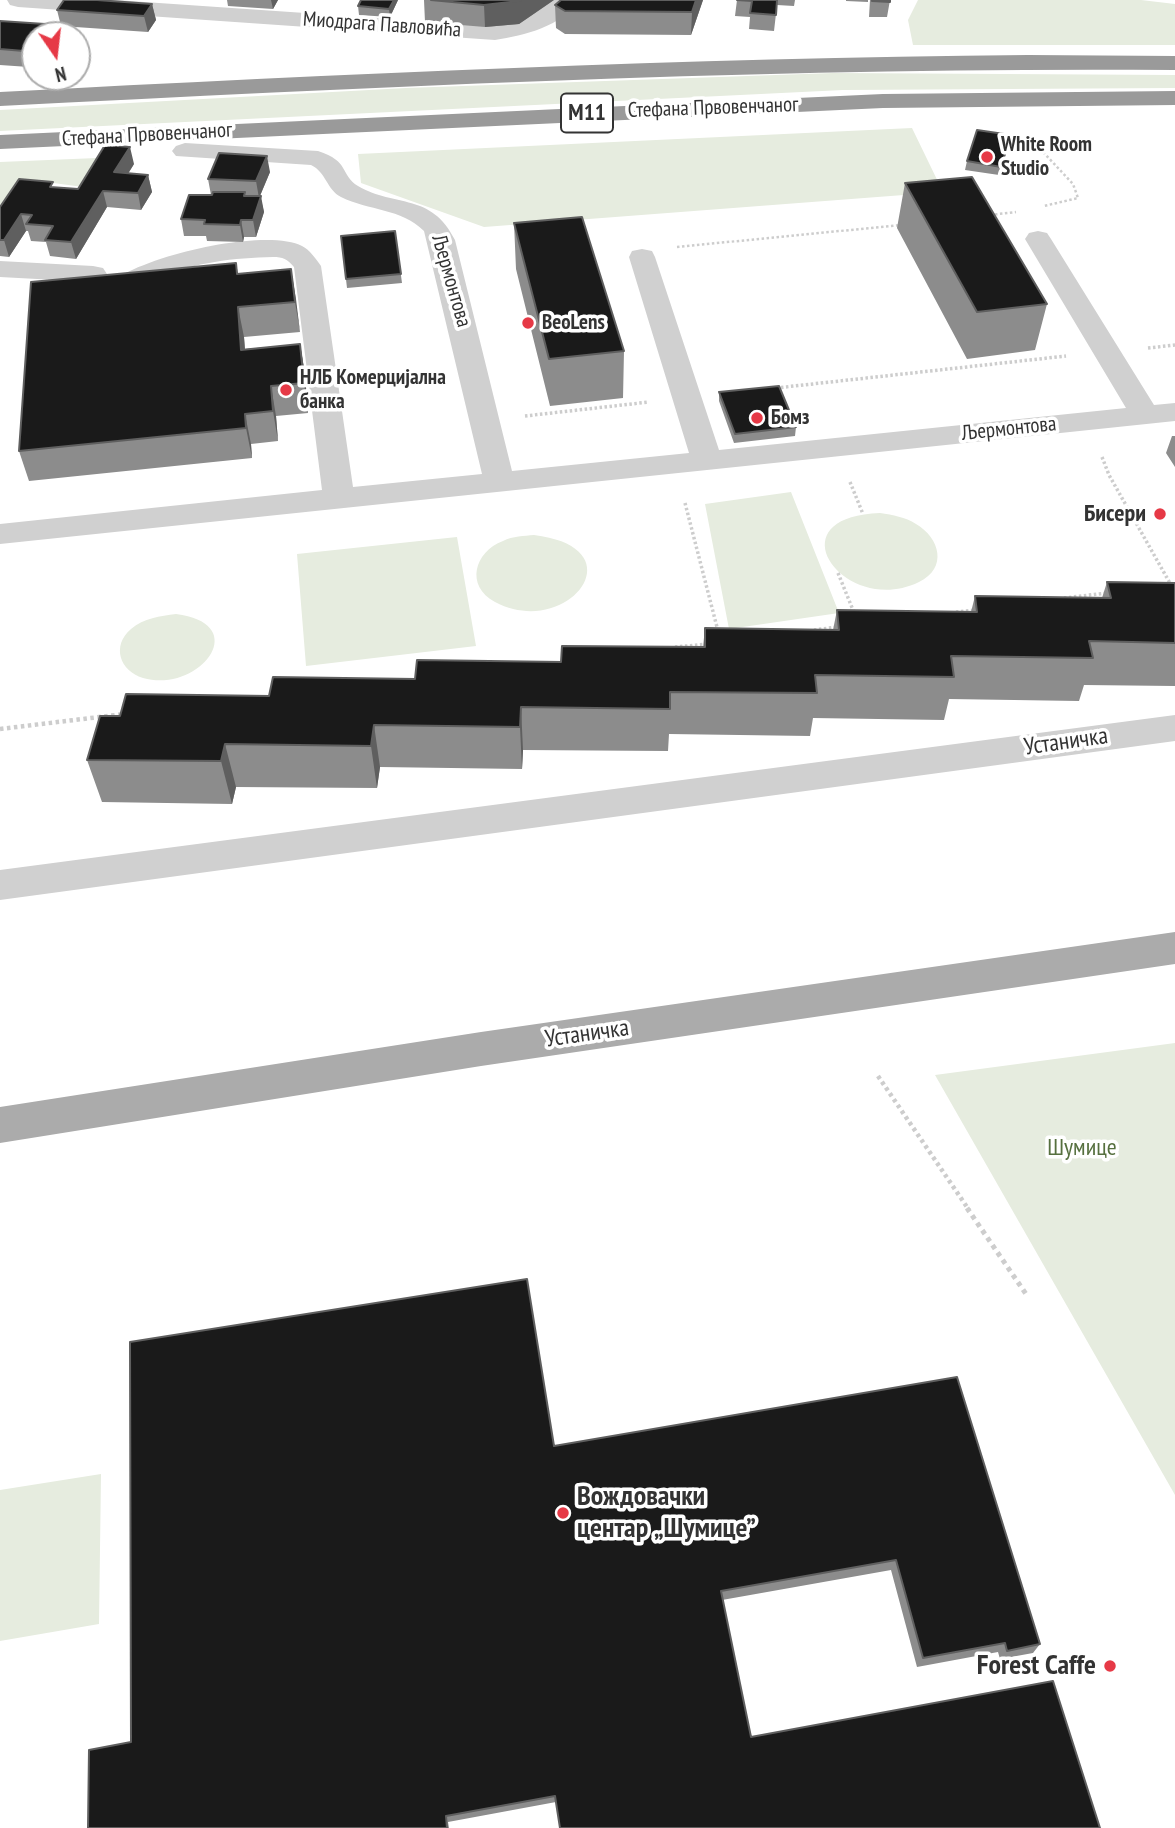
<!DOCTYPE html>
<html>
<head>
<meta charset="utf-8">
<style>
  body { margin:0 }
  #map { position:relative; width:1175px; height:1828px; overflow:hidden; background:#fff; font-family:"PT Sans Narrow",sans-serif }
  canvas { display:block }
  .north { position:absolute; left:21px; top:21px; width:70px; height:70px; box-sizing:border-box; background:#fff; border:2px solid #adadad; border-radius:50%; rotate:166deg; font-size:19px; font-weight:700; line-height:28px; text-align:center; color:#333 }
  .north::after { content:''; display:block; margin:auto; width:24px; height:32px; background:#e63946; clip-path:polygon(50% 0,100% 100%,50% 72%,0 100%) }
</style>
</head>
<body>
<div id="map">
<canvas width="1175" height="1828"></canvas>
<div class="north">N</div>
</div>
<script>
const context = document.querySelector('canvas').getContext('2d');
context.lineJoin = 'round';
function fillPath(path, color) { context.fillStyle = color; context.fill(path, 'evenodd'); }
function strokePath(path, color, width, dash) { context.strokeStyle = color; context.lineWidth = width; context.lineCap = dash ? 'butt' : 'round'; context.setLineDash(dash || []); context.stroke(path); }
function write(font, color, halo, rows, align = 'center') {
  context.font = font + ' "PT Sans Narrow",sans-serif'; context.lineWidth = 7; context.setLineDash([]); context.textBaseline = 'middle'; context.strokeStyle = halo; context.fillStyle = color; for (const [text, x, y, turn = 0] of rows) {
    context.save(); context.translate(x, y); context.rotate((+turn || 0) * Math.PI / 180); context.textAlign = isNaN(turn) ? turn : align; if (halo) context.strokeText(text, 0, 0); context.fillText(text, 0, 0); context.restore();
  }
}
fillPath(new Path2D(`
  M918,0H1141L1175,4V45H913L908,20Z
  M833,73L1175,75V88L843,90L0,131V110L406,88Z
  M912,128L943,192L484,227L361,183L358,154Z
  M97,158L83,187L24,179L0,215V162Z
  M791,492L839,613L729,629L705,504Z
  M880,513C893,515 905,517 916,524C940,538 948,568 919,582C845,618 771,517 880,513Z
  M534,535C640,548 567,640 495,602C465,586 474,552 503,541C513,536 524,536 534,535Z
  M457,537L476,646L306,666L297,554Z
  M176,614C254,624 199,694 143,678C120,671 111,646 131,629C144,618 160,616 176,614Z
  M1175,1043V1495L935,1075Z
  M101,1474L99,1624L0,1641V1490Z`), '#e6ecdf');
strokePath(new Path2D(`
  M1018,150L1044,153L1073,184L1078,198L1044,206
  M990,215L1016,212
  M677,247L901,225`), '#cdcdcd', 2.5, [2.5, 2.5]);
strokePath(new Path2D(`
  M1148,348L1175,345
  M776,388L1066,356
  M525,416L649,402
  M1102,457L1109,475L1171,585
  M850,482L863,514
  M685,503L718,631
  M838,573L855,615
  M1064,598L1107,593
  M956,612L975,610
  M814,630L837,627
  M675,647L708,644`), '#cdcdcd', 3.5, [2.5, 2.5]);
strokePath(new Path2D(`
  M0,729L124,714
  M878,1076L969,1210`), '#cdcdcd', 4.5, [3.5, 3.5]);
strokePath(new Path2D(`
  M967,1208L1026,1294`), '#cdcdcd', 5, [4.5, 4.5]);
fillPath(new Path2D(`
  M7,0H115L495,26L526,18L554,0H579C561,27 525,35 495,40L18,7L10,5Z
  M185,143L318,151C350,161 340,175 358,186C396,208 431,192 455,240L512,471L689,453L629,257L632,251L642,249L652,251L655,257L719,450L1126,408L1025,239L1029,233L1038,231L1047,233L1051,239L1154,405L1175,403V421L0,544V524L322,490L294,267C287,259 283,257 273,257C234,258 195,262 159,278C140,286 122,306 100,301L96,295C121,259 264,226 302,246C310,250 316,259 321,266L353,487L482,474L424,231C401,208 369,211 341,197C327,190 326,172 311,165L176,156L172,151L176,146Z
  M0,261L93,266L103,268L107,274L103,280L93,282L0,277Z
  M1175,715V741L0,900V870Z`), '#d0d0d0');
fillPath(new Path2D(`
  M1175,932V964L481,1066L0,1143V1107L481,1032Z`), '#ababab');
fillPath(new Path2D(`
  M1028,55L1175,56V70C783,67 392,86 0,106V92C343,74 685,58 1028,55Z
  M1175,91V105L883,108L0,149V135L883,94Z`), '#9a9a9a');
fillPath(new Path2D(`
  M227,0H278L273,9L228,6Z
  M398,0L390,17L359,15L358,6Z
  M424,0H554L519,24L485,27L425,22Z
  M703,0L691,35L565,34L556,28L555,5Z
  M733,0H795L794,6L777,5L774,31L749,29L750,17L735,16L737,0Z
  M846,0H868V2L846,1Z
  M870,0H890L887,17H869Z
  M152,4L156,20L148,32L61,26L57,10Z
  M0,21L45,24L29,67L0,65Z
  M1011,135L999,175L965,170L967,161Z
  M134,164L128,174L148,175L152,192L141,210L107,207L76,259L50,256L46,242L31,241L28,231H26L9,257L0,256V207L55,187L78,189Z
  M270,172L260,196L264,212L256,237H244L243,242L207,241L206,236H184L181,219L211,195L208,179Z
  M905,183L1047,304L1035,350L967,359L897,228Z
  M514,223L624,351L623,398L550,406L516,269Z
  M395,231L402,283L347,288L341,236Z
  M236,263L238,274L291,269L300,332L244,337L245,349L300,344L305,374L308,413L276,416L278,441L251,444L252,458L29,481L19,451Z
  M719,392L796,427L795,436L734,443L719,401Z
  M1172,436H1175V467L1166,453Z
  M1107,582L1175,583V686L1084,685L1079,701L949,699L944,720L813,718L810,736L669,734L668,751L523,750L522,769L380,767L377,788L236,787L232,804L102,802L87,760L120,716L415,679L703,647L705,628L833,630L837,610L971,612L975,596L1102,598Z
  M957,1377L1040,1644L1033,1653L1000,1659L998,1652L917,1667L891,1570L722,1600L556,1802L448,1822L449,1828H88L131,1742L554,1446Z`), '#8c8c8c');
fillPath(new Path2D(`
  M271,0H278L273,9Z
  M394,0H398L390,17L389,9Z
  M521,0H554L519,24L485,27L484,5Z
  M696,0H703L691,35L692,12Z
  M152,4L156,20L148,32L144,16Z
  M45,24L47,35H36Z
  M35,37V59L29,67L24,51Z
  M130,147L134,164L118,189L114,172Z
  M267,156L270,172L259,198L256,181Z
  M148,175L152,192L141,210L138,193Z
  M103,191L107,207L76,259L71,242Z
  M261,196L264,212L256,237L253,220Z
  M21,214L26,231L9,257L4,240Z
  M241,220L244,237L243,242L240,225Z
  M291,269L296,299L300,332L295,302Z
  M238,307L244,337L247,380L241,350Z
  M300,344L305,374L308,413L304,383Z
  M271,386L276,416L278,441L273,411Z
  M245,414L251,444L252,458L246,428Z
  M521,707L523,750L522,769L520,727Z
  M374,725L380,767L377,788L371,746Z
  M225,744L236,787L232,804L221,761Z`), '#5f5f5f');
const building = new Path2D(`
  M64,0H97L152,4L144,16L57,10Z
  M361,0H394L389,9L358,6Z
  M431,0H521L519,1L484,5Z
  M561,0H696L692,12L565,11L555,5Z
  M737,0H777L776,15L750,13L752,1Z
  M872,0H890V2L872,1Z
  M0,21L45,24L36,35H35V37L24,51L0,49Z
  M977,130L1011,135L1001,167L967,161Z
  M105,145L130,147L114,172L148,175L138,193L103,191L71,242L45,240L53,226L26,224L32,215L21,214L4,240H0V207L19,179L53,182L50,187L78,189Z
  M219,153L267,156L256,181L208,179Z
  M972,177L1047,304L977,312L905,183Z
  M213,192H245L244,196H261L253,220H241L240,225L204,224L205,220L181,219L189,195H212Z
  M582,217L624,351L549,359L514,223Z
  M395,231L401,274L346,279L341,236Z
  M236,263L237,274L291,269L295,302L238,307L241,350L300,344L304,383L271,386L273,411L245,414L246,428L19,451L31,282Z
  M779,386L796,427L735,434L719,392Z
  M1107,582L1175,583V643L1089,641L1093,658L951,656L954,677L815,675L817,693L670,692V709L521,707L520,727L374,725L371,746L225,744L221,761L87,760L100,716H120L126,694L269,696L273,677L415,679L417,660L561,662L562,646L705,647V628L839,630L837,610L977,612L975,596L1111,598Z
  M527,1279L554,1446L957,1377L1040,1644L1007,1651L1005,1643L923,1658L896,1560L721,1591L751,1737L1053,1681L1100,1828H560L555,1796L446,1816L447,1828H88L89,1750L131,1742L130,1342Z`);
fillPath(building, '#1a1a1a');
strokePath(building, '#5f5f5f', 2);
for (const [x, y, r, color] of [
  [987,157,7,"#e63946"],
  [528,323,7,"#e63946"],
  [286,390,7,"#e63946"],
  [757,418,7,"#e63946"],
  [1160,514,7,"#e63946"],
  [563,1513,7,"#e63946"],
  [1110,1666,7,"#e63946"]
]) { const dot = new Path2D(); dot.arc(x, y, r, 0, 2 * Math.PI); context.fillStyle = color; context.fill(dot); strokePath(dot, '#fff', 2.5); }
write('21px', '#333', '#fff', [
  ["Миодрага Павловића",382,25,4],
  ["Стефана Првовенчаног",713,108,-2],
  ["Стефана Првовенчаног",147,135,-3],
  ["Љермонтова",451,281,74],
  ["Љермонтова",1009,429,-6]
]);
write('bold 21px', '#333', '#fff', [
  ["White Room",1001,145],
  ["Studio",1001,169],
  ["BeoLens",542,323],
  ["НЛБ Комерцијална",300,378],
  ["банка",300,402],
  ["Бомз",771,418]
], 'left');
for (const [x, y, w] of [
  [587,113,52]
]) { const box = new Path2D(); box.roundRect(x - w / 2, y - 19.5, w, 39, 5); context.fillStyle = '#fff'; context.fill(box); strokePath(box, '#333', 2); }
write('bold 23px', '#333', null, [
  ["M11",587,113]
]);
write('bold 24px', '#333', '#fff', [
  ["Бисери",1146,514]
], 'right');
write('24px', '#333', '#fff', [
  ["Устаничка",1066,742,-8],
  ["Устаничка",587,1034,-8]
]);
write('24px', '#56703f', '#fff', [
  ["Шумице",1082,1148]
]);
write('bold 28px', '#333', '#fff', [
  ["Вождовачки",577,1497],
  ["центар „Шумице”",577,1529],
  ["Forest Caffe",1096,1666,"right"]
], 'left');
</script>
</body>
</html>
